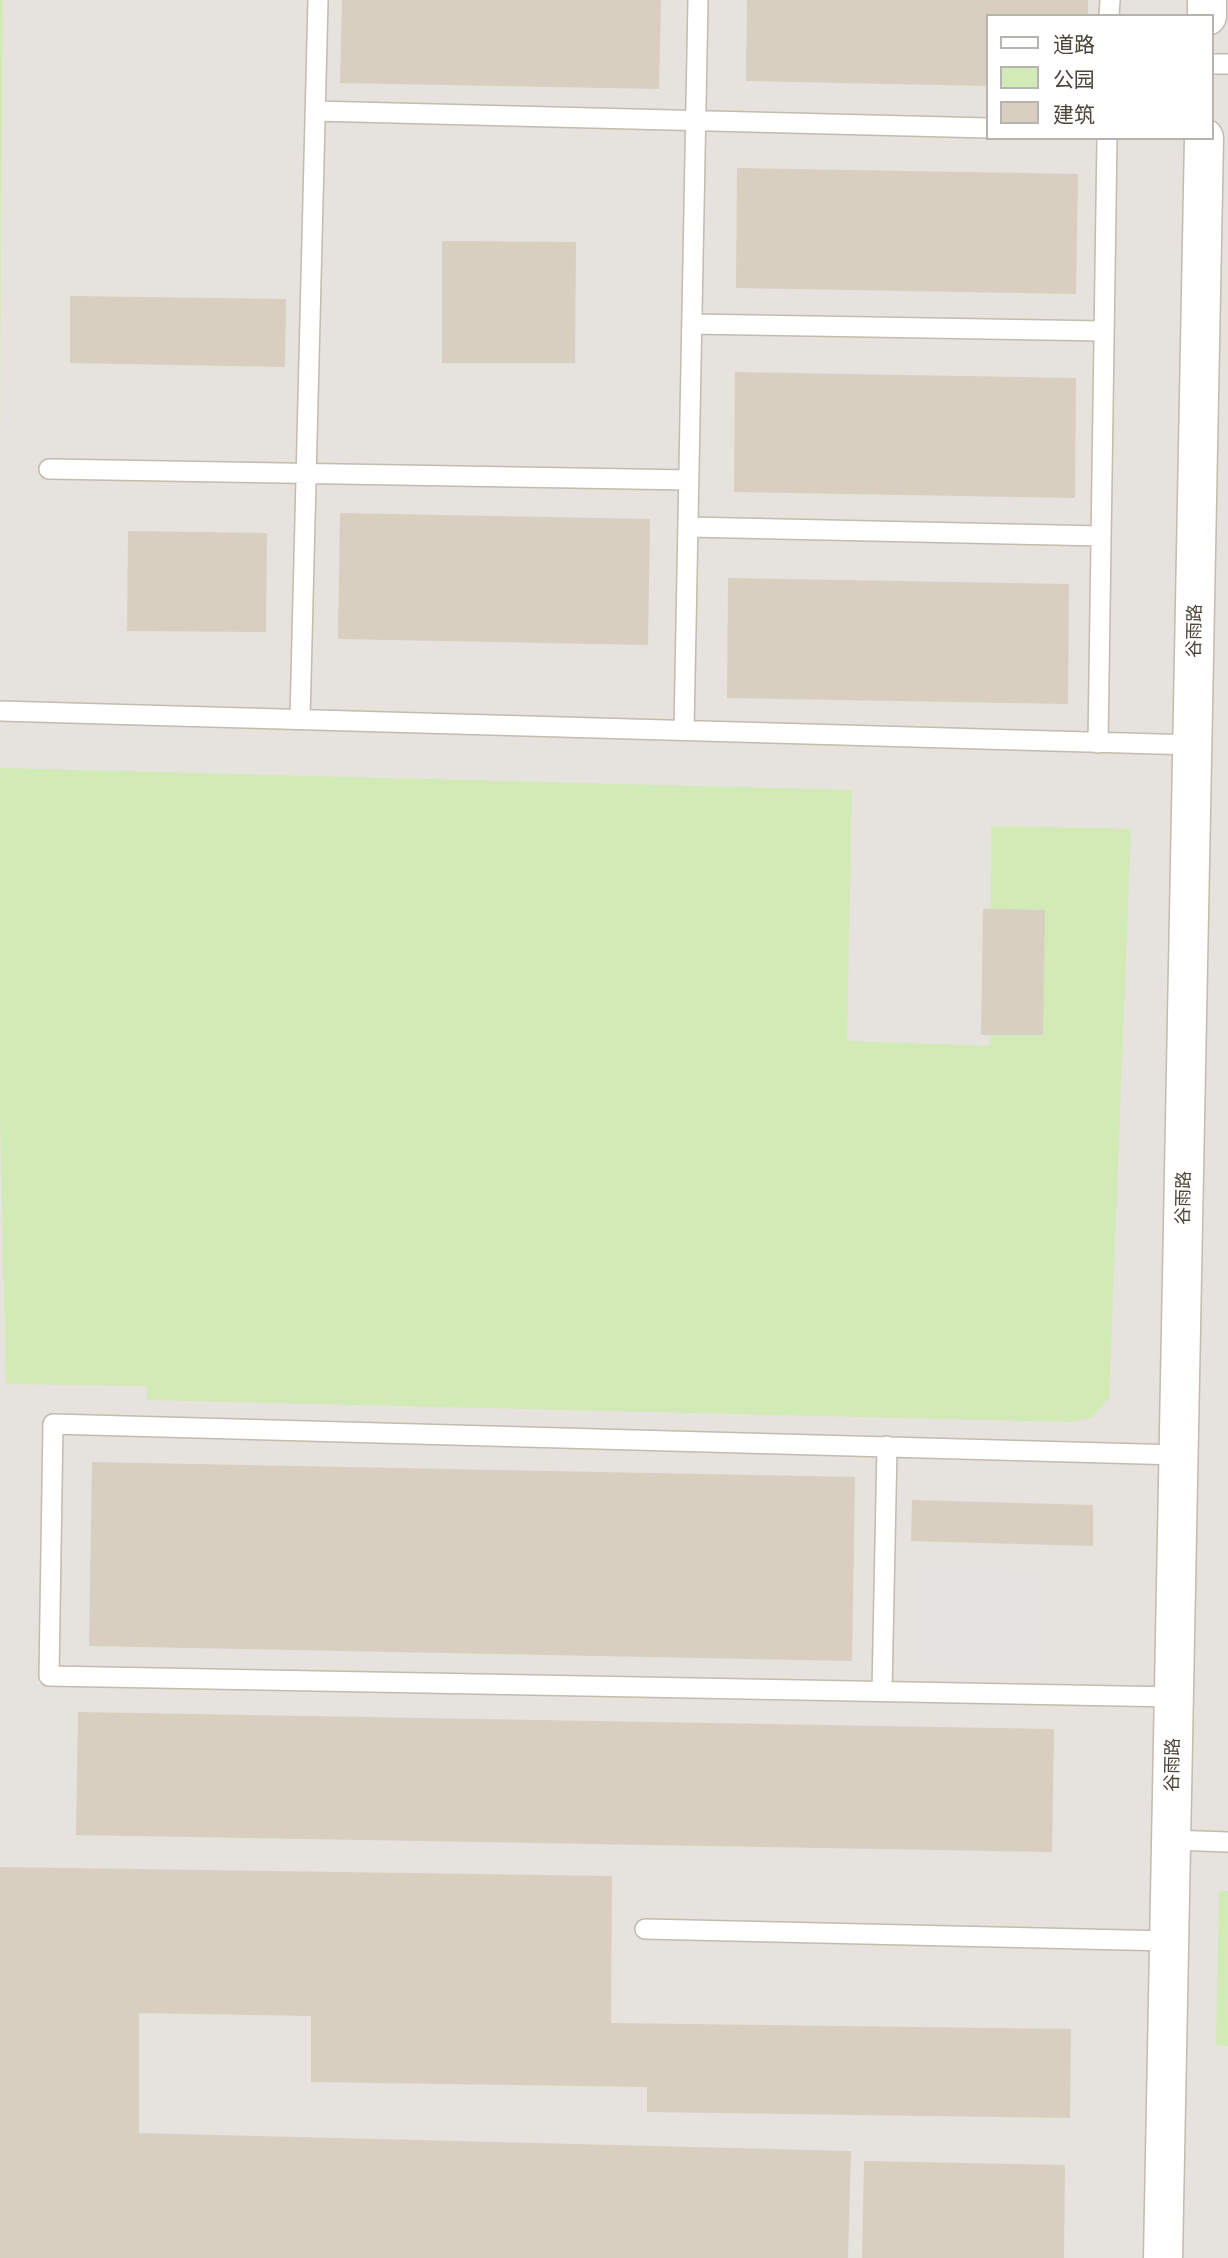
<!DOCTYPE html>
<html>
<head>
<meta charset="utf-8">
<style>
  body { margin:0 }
  #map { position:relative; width:1228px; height:2258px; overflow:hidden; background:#f6f3ec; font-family:Figtree,"Noto Sans SC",sans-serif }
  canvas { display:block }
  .legend { position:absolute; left:986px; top:14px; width:228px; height:126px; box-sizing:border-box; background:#fff; border:2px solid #b7b4b0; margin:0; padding:9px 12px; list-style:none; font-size:21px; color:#4b4439 }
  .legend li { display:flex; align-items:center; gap:14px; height:35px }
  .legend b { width:35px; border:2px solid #b7b4b0 }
</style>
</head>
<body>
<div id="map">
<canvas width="1228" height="2258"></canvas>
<ul class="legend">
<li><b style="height:9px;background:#fff"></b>道路</li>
<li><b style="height:19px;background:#d2eab5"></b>公园</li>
<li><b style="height:19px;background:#d8cfc1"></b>建筑</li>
</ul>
</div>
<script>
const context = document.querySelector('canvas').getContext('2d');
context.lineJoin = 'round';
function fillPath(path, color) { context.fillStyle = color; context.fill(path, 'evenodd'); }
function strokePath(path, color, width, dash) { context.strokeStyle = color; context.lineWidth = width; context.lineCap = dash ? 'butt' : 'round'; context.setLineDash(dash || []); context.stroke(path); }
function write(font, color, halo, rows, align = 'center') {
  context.font = font + ' Figtree,"Noto Sans SC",sans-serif'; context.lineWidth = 5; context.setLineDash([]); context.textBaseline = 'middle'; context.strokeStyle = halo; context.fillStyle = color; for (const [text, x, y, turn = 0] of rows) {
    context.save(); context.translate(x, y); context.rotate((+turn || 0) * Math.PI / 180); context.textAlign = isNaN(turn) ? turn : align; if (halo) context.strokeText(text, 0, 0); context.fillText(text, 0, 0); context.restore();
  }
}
fillPath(new Path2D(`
  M3,0H1228V2258H0V457ZM988,16H1212V138H988Z`), '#e6e2dd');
fillPath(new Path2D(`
  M0,0H3L0,457Z
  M0,768L852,790L847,1041L990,1046L991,826L1131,829L1109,1398L1091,1418L1071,1422L147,1400V1386L6,1384L0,1112Z
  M1219,1891H1228V2046L1216,2045Z`), '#d2eab5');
fillPath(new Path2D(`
  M917,1566L1041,1571L1039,1674L914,1669Z`), '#e5e3e0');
fillPath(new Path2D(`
  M342,0H661L659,89L340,83Z
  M747,0H1088V16H988V86L746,81Z
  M737,168L1078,174L1076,294L736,288Z
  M442,241L576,242L575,363H442Z
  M70,296L286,299L285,367L70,363Z
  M735,372L1076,378L1075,498L734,492Z
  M340,513L650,519L648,645L338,639Z
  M128,531L267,533L266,632L127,631Z
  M728,578L1069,584L1068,704L727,698Z
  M983,909L1045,910L1043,1035H981Z
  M92,1462L855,1477L852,1661L89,1646Z
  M912,1500L1093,1505V1546L911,1541Z
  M78,1712L1054,1729L1052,1852L76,1835Z
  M0,1867L612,1876L611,2023L1071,2029L1070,2118L647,2112V2087L311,2082V2016L139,2013V2133L851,2151L848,2258H0Z
  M864,2161L1065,2165L1064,2258H862Z`), '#d8cfc1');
const lane = new Path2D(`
  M1109,16L1110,0
  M1212,64H1228
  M315,111L988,128
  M692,324L1104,331
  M49,469L689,480
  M688,527L1101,536
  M0,711L1193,745
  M300,719L318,0
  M684,730L698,0
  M1098,743L1107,138
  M882,1691L887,1446
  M1175,1697L49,1676L53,1424L1179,1455
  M1172,1840L1228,1842
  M645,1929L1170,1941`);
const street = new Path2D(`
  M1207,16V0
  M1163,2258L1204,138`);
strokePath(lane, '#c2bbae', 22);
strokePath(street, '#c2bbae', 41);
strokePath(lane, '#fff', 19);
strokePath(street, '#fff', 38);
write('18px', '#4b4439', '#fff', [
  ["谷雨路",1195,631,-89],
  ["谷雨路",1184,1198,-89],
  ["谷雨路",1173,1765,-89]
]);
</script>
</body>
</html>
